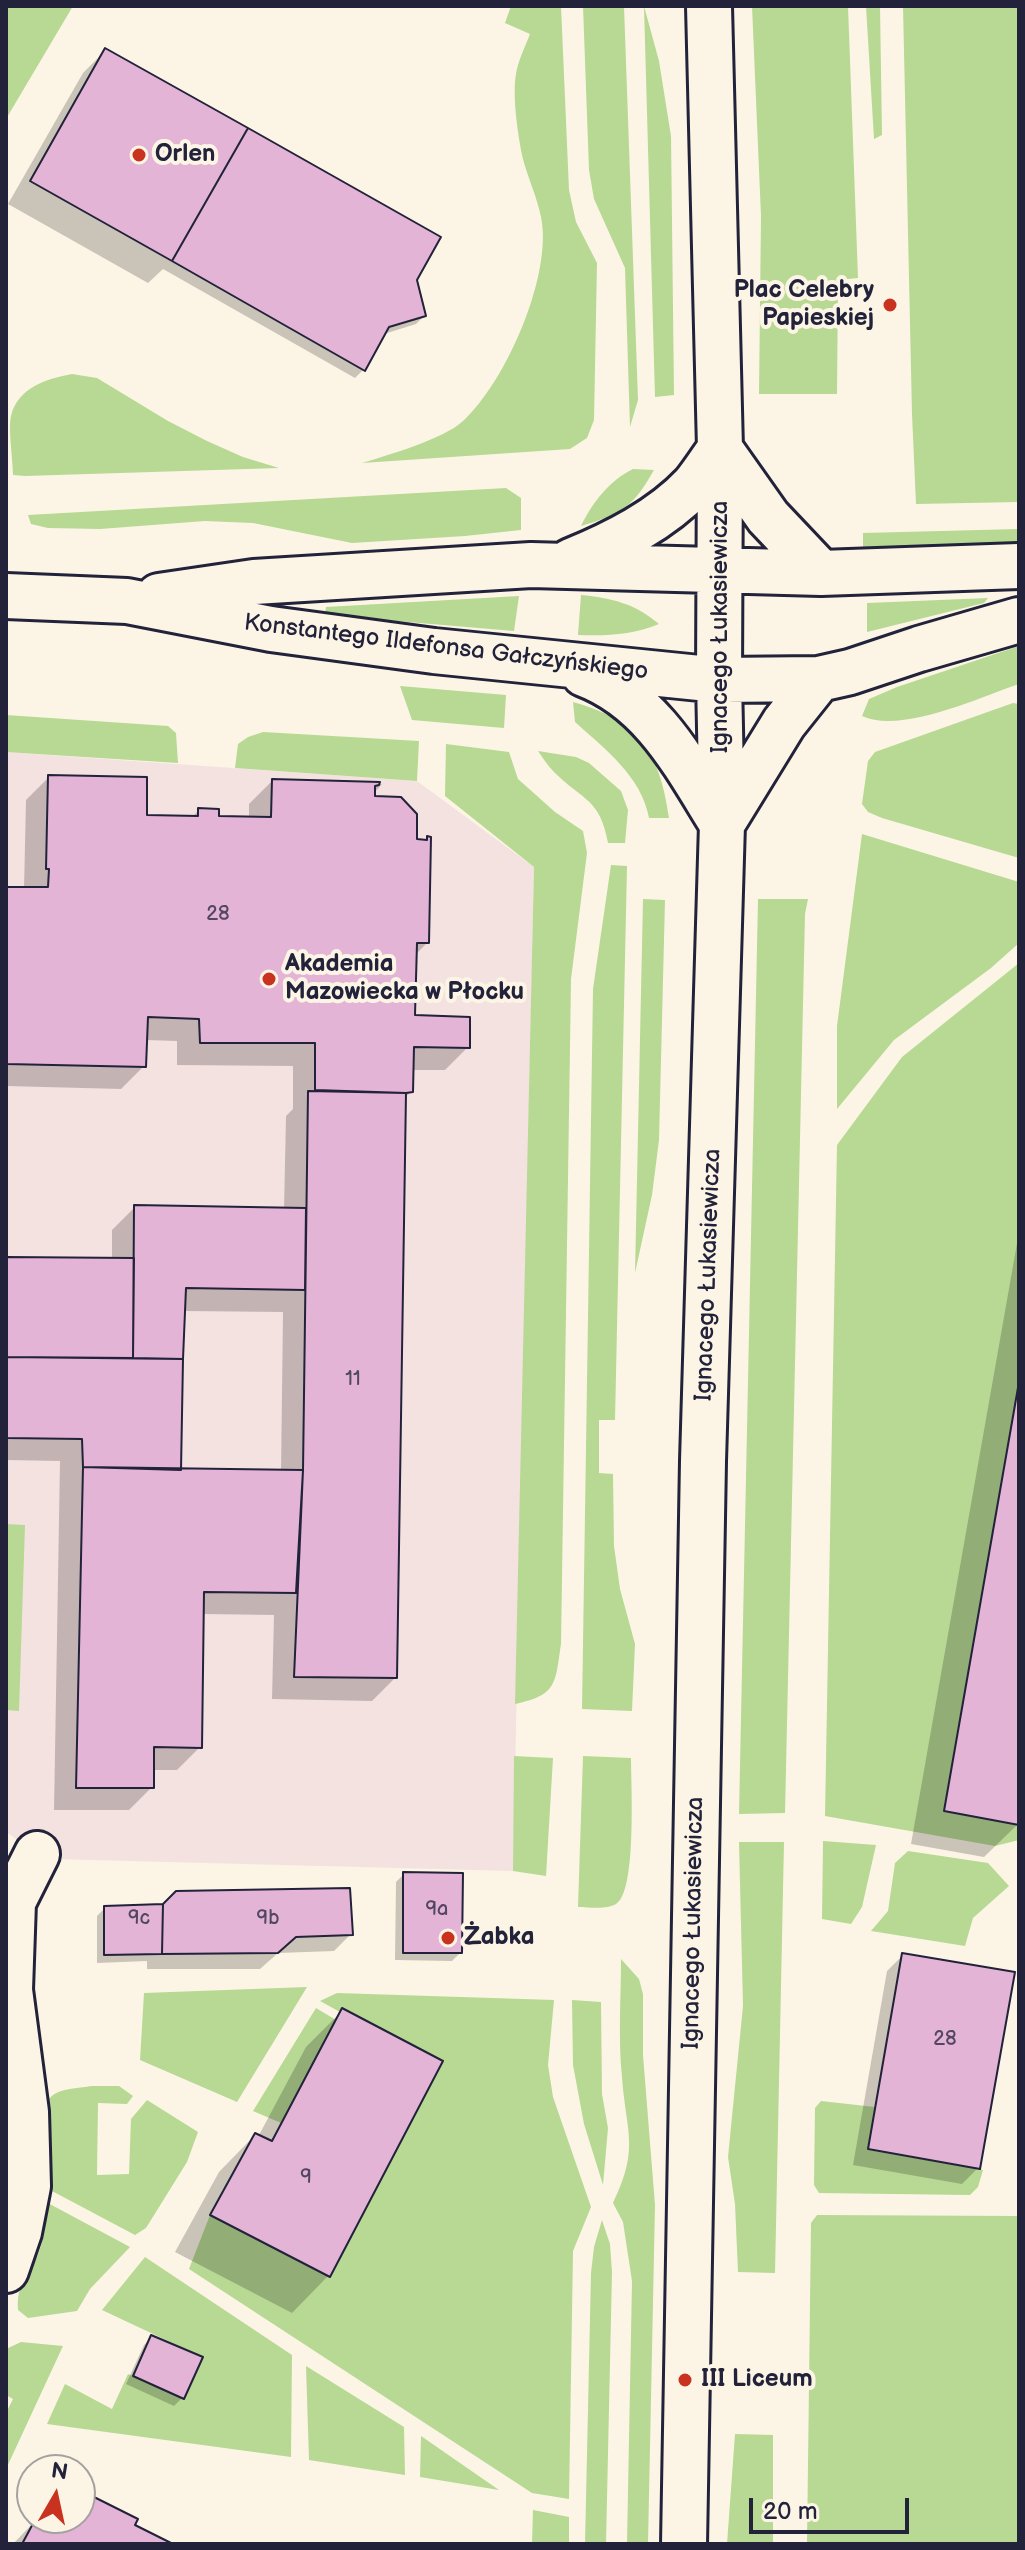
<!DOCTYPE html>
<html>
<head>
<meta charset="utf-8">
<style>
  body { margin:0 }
  #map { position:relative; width:1025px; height:2550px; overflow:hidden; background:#fcf5e5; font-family:"Balsamiq Sans",sans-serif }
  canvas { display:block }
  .frame { position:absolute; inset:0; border:8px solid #22223b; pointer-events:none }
  .north { position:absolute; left:16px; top:2454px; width:80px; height:80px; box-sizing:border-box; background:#fcf5e5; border:2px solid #a5a1a1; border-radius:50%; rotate:9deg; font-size:22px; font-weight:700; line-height:32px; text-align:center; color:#22223b }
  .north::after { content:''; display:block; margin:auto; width:28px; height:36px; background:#c8321e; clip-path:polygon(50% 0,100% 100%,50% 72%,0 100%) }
  .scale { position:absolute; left:749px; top:2498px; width:160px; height:36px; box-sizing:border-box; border:4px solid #22223b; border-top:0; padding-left:10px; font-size:24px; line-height:28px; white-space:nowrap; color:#22223b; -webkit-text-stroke:6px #fcf5e5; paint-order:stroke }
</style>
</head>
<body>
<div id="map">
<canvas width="1025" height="2550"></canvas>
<div class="frame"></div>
<div class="north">N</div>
<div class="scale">20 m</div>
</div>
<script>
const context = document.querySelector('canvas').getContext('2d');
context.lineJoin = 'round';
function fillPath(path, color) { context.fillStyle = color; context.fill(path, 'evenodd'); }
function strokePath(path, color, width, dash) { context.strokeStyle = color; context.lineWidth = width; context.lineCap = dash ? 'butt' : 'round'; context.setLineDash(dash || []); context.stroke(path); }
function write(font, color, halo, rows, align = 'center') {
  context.font = font + ' "Balsamiq Sans",sans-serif'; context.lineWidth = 8; context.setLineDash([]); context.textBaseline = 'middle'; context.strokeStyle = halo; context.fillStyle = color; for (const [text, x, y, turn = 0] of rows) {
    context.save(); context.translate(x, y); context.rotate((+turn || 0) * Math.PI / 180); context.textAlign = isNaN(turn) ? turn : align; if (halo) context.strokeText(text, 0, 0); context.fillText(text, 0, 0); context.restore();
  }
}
fillPath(new Path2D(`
  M6,752L417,781L534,867L513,1871L51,1859L37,1854L6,1832Z`), '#f4e2e0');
fillPath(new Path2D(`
  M6,6H73L6,119Z
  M511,6H561L569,190L576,222L597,263L594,420L587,438L570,449L362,463C388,455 444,439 463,421C506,382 553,274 541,217C537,197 528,178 523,159C518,137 512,96 516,74C518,61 525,47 530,34L505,23Z
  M583,6H624L638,400L630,427L625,268L594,199L589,170Z
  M644,6L659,61L671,136L674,395L655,397Z
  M752,6H848L858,278L838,280L837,394H759L761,216Z
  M866,6H880L882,135L874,139Z
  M903,6H1019V502L916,504L912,414Z
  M72,374L97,378L168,421L207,441L243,457L279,468L25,476L13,475C13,459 8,430 11,416C18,387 47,379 72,374Z
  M633,469L654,470C633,507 622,514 581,526C592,503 610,480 633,469Z
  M506,488L521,498V530L465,536L352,543L253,523L205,521L100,529L48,528L31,524L28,515Z
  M1019,529V545L863,548V533Z
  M581,595C612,598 636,604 659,624C633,635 607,636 578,635Z
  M519,596L514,631L325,615L326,607Z
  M988,598L984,603L867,632V603Z
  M1019,646V684C978,698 901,734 862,716L869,699L897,687Z
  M400,686L506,695L504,728L412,720Z
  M573,702C638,720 660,752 669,818H649C642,777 604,748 575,722Z
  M1013,703L1019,704V858L882,818L868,812L862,804L868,761L875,752Z
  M6,715L168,726L176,733L178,763L6,752Z
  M263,732L419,741L417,781L235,768L238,744L248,737Z
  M446,744L509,752L518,779L555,812L583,831L587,853L571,979L561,1644C555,1683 558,1695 515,1704L534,867L445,796Z
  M538,751L576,757L589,763L621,791L628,810L625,843H608C600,798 583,801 554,772C548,766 543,758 538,751Z
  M862,834L1019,882V943L991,968L894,1040L837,1109V1026Z
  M611,865L627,866L615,1420H599V1473L613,1474L614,1546L620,1589L635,1644L632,1711L582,1709L593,989Z
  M643,899L665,900L659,1140L652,1195L635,1273Z
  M758,899H808L805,914L785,1813L739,1814Z
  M1019,963V1382L944,1811L1019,1825V1840L995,1846L825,1816L837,1145L902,1057Z
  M6,1524L25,1525L19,1711L6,1710Z
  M514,1756L553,1758L546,1876L513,1871Z
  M583,1756L631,1758C631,1784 637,1892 616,1904C606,1910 589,1907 578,1907Z
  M823,1841L876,1845L862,1907L851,1924L822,1919Z
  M739,1842H784L775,2273L738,2272L735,2204L728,2157L743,2006Z
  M908,1851L988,1863L1009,1886L973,1918L965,1946L871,1931L888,1911L895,1863Z
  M621,1959L639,1979L643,1994V2055L655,2205L648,2544H627L632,2281L623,2222L613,2203C640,2147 626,2133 622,2077C618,2038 621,1998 621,1959Z
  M307,1987L237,2102L140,2060L144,1993Z
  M337,1993L554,2000L548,2065L553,2097L591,2207L573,2251L569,2499L532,2493L189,2269L210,2215L330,2277L443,2061L343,2008L340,2012L320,2001Z
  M572,2000L601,2002L602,2094L608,2128L603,2185L584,2124L573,2065Z
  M316,2008L336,2020L281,2123L253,2111Z
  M91,2086H119L133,2096L127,2104L98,2103L97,2175L129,2174L131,2119L147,2100L198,2132L187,2162L146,2228L135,2235L52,2191L43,2113C48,2087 69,2090 91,2086Z
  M821,2101L875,2107L868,2150L980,2169L983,2170L978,2187L970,2195L819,2193L814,2185L815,2108Z
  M46,2202L130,2247L90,2289L77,2311L28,2318L18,2310C16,2282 30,2276 39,2252C45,2236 46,2219 46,2202Z
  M817,2215L1019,2216V2544H807L811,2223Z
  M602,2220L610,2244L612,2272L606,2544H585L591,2273L594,2247Z
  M145,2257L292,2355L291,2457L47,2424L65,2384L112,2409L128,2374L184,2398L202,2357L102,2310Z
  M21,2342L63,2346L6,2469V2413L13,2399L6,2395V2349Z
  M306,2366L404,2427L405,2475L309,2460Z
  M735,2434L773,2435V2544H727Z
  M421,2436L499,2490L420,2477Z
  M533,2510L569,2517V2544H532Z`), '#b7d993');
fillPath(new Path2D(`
  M106,50L415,280L424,316L416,324L384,334L363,370L355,378L163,269L148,283L8,204L83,73Z
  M49,777L145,816L191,818L199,810L216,818L249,819V804L272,781L382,784L373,794V798L415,841L424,842L428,838V942L415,955L413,1017L468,1047L445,1070H412L411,1092L404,1098L395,1678L372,1701L272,1699L274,1615L202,1614L200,1747L177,1770H152V1787L129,1810H54L60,1461L6,1460V1259L112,1260V1230L135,1207L284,1210L286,1116L293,1109V1066L177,1065V1041L145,1040L144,1066L121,1089L6,1086V889H24L26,800ZM183,1311L283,1312L281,1472H179Z
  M1019,1232V1816L1018,1824L984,1857L911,1844Z
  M404,1874L460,1953L452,1961L395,1960L396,1882Z
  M105,1908L351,1934L334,1951L278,1953L260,1969H147V1961L97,1963V1916Z
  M903,1955L978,2168L962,2184L853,2165L887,1971Z
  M343,2010L441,2061L328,2276L292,2313L175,2252L219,2172L255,2135L258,2137L306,2047Z
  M152,2337L182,2398L174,2406L126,2384L144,2345Z
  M80,2492L132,2525L169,2544H13L36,2520L46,2525L50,2518H80Z`), '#0003');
const building = new Path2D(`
  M105,48L248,128L172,261L30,181Z
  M248,128L441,237L417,280L426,316L389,327L365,371L172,261Z
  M48,775L147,777V815L198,816V808L219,809V816L271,817L272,779L380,782L379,785L375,786V796L401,797L417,814V839L427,840V836L431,837L429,943H417L415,1015L470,1017V1048L414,1047L413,1092L406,1093L315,1090V1043H200L199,1019L148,1017L146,1067L6,1064V887H48L49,869H46Z
  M308,1091L406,1093L397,1678L294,1677L303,1470Z
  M134,1205L306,1208L305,1290L186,1288L183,1359L133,1358Z
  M6,1257L134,1258L133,1358L6,1357Z
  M6,1357L183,1359L181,1470L83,1467L82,1439L6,1438Z
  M1019,1382V1825L944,1811Z
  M83,1467L303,1470L296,1593L204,1592L202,1748L154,1747V1788H76Z
  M403,1872L463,1873L462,1953H403Z
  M350,1888L353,1935L296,1937L278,1953L162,1954L163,1904L176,1891Z
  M163,1904L162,1954L104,1955V1906Z
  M902,1953L1015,1972L980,2169L868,2149Z
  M342,2008L443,2061L330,2277L210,2215L255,2133L272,2141Z
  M151,2335L203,2357L184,2399L133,2376Z
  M80,2490L138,2519L135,2525L173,2544H22L36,2518L57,2528L62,2518H80Z`);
fillPath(building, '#e3b4d6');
strokePath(building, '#22223b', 2);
const minor = new Path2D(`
  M720,449L768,517L821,573
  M571,561C615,543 661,520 694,485C703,474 711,461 720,449
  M6,596L127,601L271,629L434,651L719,680L819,679L850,672L919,649L1019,620
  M159,596L254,582L531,565L821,573L1019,566
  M584,674C653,700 685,765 722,824
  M722,824L784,723L819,679
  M6,2270L19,2232L28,2186L26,2112L10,1990L13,1902L37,1854
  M684,2544L703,1461L722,824L719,680L720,449L709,6`);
strokePath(minor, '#22223b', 50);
strokePath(minor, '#fcf5e5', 44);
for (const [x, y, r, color] of [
  [139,155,8,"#c8321e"],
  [890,305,8,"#c8321e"],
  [269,979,8,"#c8321e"],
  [448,1938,8,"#c8321e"],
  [685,2380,8,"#c8321e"]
]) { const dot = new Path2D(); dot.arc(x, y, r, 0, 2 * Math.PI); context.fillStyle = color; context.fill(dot); strokePath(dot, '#fcf5e5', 3); }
write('20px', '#524662', null, [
  ["28",218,915],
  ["11",353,1380],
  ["9a",437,1910],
  ["9c",139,1919],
  ["9b",268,1919],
  ["28",945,2040],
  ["9",306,2178]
]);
write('bold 24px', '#22223b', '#fcf5e5', [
  ["Orlen",155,155],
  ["Plac Celebry",874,291,"right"],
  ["Papieskiej",874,319,"right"],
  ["Akademia",285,965],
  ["Mazowiecka w Płocku",285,993],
  ["Żabka",464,1938],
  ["III Liceum",701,2380]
], 'left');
write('24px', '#22223b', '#fcf5e5', [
  ["Ignacego Łukasiewicza",721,627,-90],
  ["Konstantego Ildefonsa Gałczyńskiego",446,648,7],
  ["Ignacego Łukasiewicza",709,1275,-88],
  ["Ignacego Łukasiewicza",694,1923,-89]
]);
</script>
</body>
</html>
